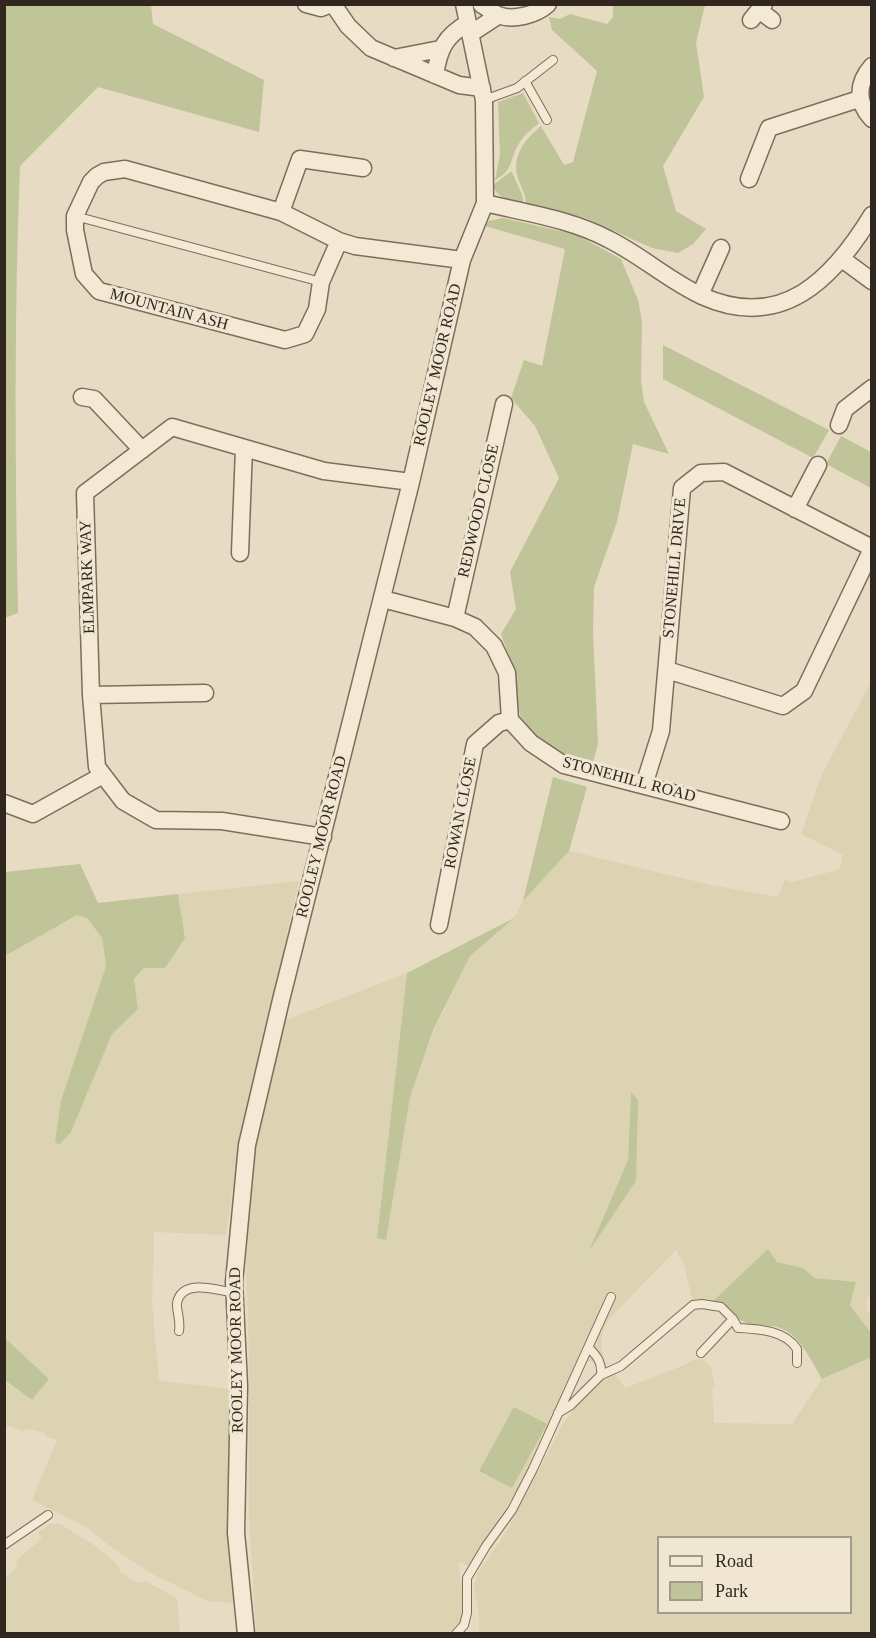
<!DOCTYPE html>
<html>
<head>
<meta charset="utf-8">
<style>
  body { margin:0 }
  #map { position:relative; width:876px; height:1638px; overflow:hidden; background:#e7dbc3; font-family:Georgia,serif }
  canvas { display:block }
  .frame { position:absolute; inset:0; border:6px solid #31271e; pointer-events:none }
  .legend { position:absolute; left:657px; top:1536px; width:195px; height:78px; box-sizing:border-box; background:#f0e6d2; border:2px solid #a49a8a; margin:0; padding:8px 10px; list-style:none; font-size:18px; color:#31271e }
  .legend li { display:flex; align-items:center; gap:12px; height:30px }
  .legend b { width:30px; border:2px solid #a49a8a }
</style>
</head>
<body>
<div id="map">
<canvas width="876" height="1638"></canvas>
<div class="frame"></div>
<ul class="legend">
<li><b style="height:8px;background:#f3e9d5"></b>Road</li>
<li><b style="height:16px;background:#c0c499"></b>Park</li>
</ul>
</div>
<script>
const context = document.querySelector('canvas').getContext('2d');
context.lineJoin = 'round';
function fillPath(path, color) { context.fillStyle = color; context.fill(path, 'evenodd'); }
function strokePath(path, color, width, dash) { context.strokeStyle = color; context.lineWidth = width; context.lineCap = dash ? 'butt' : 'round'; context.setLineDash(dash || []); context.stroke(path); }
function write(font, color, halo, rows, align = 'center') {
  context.font = font + ' Georgia,serif'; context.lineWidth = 6; context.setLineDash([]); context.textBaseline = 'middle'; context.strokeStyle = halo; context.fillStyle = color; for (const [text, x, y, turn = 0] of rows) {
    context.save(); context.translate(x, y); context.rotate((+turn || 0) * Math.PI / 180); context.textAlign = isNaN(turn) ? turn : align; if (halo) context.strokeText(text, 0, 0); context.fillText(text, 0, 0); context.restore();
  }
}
fillPath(new Path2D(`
  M871,682L872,1288L866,1301L867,1310L871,1317V1333L832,1280L815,1278L803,1268L777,1262L768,1250L713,1301L706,1299L690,1304L692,1299L684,1265L676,1250L608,1320L603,1331L601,1345L603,1356L593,1362L578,1361L517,1490L470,1566L458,1562L464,1602V1614L458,1626L448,1634L256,1633L249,1519V1360L245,1214L256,1138L283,1021L407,973L377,1238L386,1240L410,1097L435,1028L470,956L514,918L523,901L569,851L711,885L778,897L785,879L792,882L840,869L843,855L801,834L821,776ZM631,1092L636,1181L591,1247L628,1160Z
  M299,881L240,1138L226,1235L154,1232L152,1304L159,1381L230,1389L235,1603L208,1601L154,1575L115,1550L85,1526L32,1500L57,1440L45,1436V1433L29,1429L23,1431L5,1425V1380L32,1400L49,1379L5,1338V956L77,915L87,918L102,938L106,966L61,1100L71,1132L112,1034L138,1009L134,980L144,968L185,938L178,894Z
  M871,1357V1633L472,1634L479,1632V1614L474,1591L477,1574L505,1534L563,1424L573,1410L604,1379L614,1373L625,1388L687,1364L693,1360L703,1359L711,1368L715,1385L712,1389L714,1423L792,1424L822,1379ZM658,1538H850V1612H658Z
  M50,1524H60L94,1545L117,1564L121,1573L138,1583L145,1581L177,1598L180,1633H5V1578L18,1566L15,1562L42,1538L38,1533Z`), '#dcd3b2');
fillPath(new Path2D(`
  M5,4L151,5L153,24L264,80L259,132L98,87L20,166C14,315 15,464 18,613L5,618Z
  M613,5H705L696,43L704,97L663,166L676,211L706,229L693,244L678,253L652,248L585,218L526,204C526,195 522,189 519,181C510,158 524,140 541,126L564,165L573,162L597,71L552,30L549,17L560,19L570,14L607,24L613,17Z
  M523,93L539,123C530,130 521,138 516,149C509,164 512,171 495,180L500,155L498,102Z
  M510,172H512L523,197V203C510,200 497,199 493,185Z
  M503,218L577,235L621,259L638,300L642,322L641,381L644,402L669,454L633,444L617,522L594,587L593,632L598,744L592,766L562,755L538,738L521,719L516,697L514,670L501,634L516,609L510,572L559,478L535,426L511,398L524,360L542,366L565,249L485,226L489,221Z
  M663,345L829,430L813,458L663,379Z
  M841,436L871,452V488L826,464Z
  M553,777L587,787L569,851L523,901Z
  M80,864L98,903L178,894L185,938L165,968H144L134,979L138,1009L112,1034L71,1132L59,1145L55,1142L61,1100L106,966L102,938L87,918L77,915L5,956V872Z
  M514,918L470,956L434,1028L410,1097L386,1240L377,1238L407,973Z
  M631,1092L638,1100L636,1181L589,1251L628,1160Z
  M768,1249L777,1262L803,1268L815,1278L856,1282L850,1305L871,1333V1357L822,1379C810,1359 798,1329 772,1326C762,1324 753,1328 744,1322C732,1316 726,1305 713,1301Z
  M5,1338L49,1379L32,1400L5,1380Z
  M514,1407L547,1424L512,1488L479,1471Z`), '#c0c499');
const lane = new Path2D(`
  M525,81L547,120
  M484,100L517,88L553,60
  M75,216L321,282
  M179,1331C181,1319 176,1311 177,1303C182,1278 218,1290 234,1293
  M589,1348C598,1357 602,1363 601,1375
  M701,1353L733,1319
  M558,1413L571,1405L601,1375L621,1366L693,1305L702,1304L721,1307L733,1319L738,1328C758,1329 785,1330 797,1349V1363
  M4,1545L48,1515
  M456,1634L464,1625L467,1613V1578L486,1546L512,1510L533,1469L611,1297`);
const street = new Path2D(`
  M306,4L321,8L331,4
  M333,4L348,26L371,48L459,85L482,88
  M481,4C487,8 492,12 498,15C513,21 536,15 548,4
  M759,10L772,20
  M751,20L764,4
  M470,34L499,15
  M394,58L440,49
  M872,66C857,83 856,102 872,119
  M435,75C439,49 445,36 468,23
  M749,179L769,128L859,99
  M485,203C526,213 570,219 608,239C641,255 669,281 702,296C782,332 833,279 872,215
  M281,212L300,159L363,168
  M339,241L321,282L317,309L305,334L285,340L99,291L84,274L75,230V216L91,182L97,176L104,172L125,169L281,212L339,241L355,246L462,260
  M842,259L872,281
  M700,295L721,248
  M82,397L94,399L142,450
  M839,425L845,409L872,388
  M795,509L818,465
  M240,553L244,448
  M383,599L455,618L475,627L494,646L507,673L510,720L531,743L564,765L781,821
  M455,618L504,404
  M667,670L783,706L804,691L872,549
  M91,695L205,693
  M644,785L661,731L682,488L701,473L724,472L872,548
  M4,803L33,814L103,775
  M323,837L222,821L156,820L123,801L97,767L91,695L85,493L172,427L324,471L411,482
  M439,925L475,744L499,723L510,720
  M246,1634L236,1533L239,1386L234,1282L247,1145L281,1000L411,482L462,260L485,203L484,100L464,4`);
strokePath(lane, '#7f6d5c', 10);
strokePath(street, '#7f6d5c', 19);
strokePath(lane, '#f3e9d5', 8);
strokePath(street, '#f3e9d5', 16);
write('16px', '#31271e', '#f0e6d2', [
  ["MOUNTAIN ASH",169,310,15],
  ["ROOLEY MOOR ROAD",438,365,-77],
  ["REDWOOD CLOSE",479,511,-77],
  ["STONEHILL DRIVE",675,568,-85],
  ["ELMPARK WAY",88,577,-92],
  ["STONEHILL ROAD",629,780,15],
  ["ROWAN CLOSE",461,813,-79],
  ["ROOLEY MOOR ROAD",322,837,-76],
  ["ROOLEY MOOR ROAD",237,1350,-91]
]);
</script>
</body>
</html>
